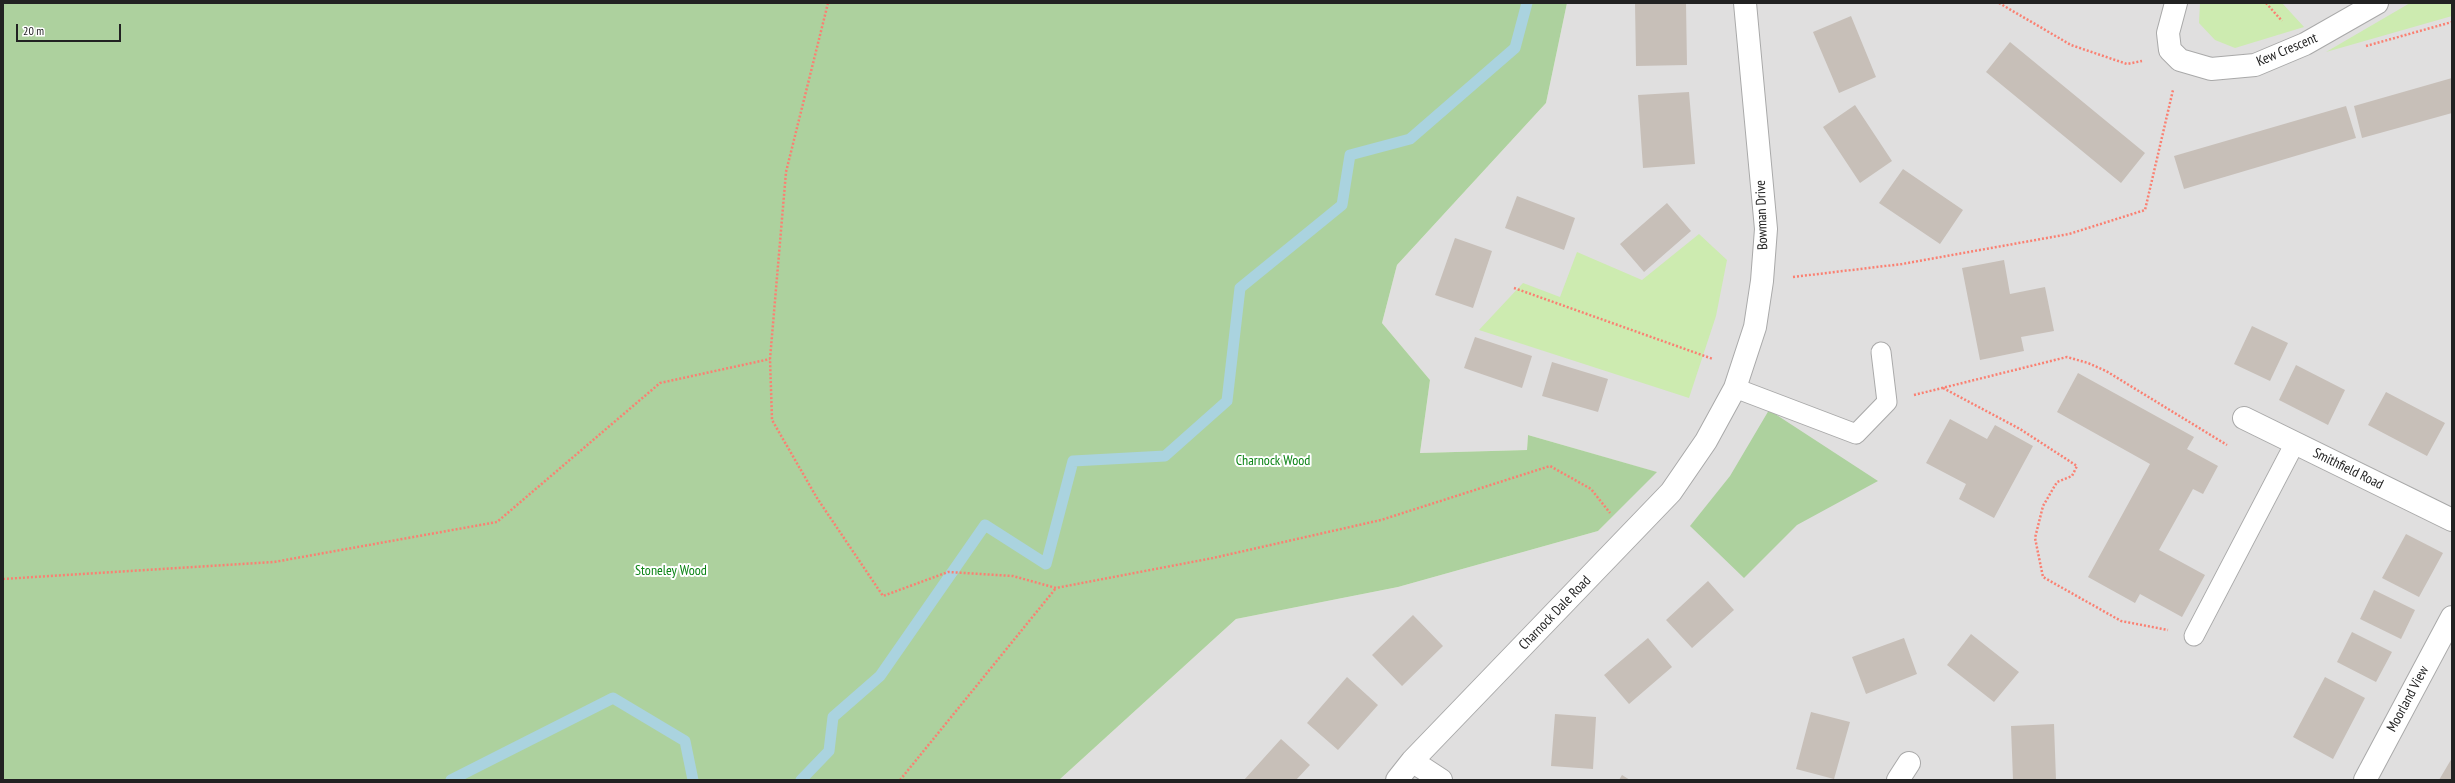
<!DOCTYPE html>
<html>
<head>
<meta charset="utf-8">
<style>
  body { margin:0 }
  #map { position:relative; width:2455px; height:783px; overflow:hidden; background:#f2efe9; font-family:"PT Sans Narrow",sans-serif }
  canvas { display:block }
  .frame { position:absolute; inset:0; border:4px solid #222; pointer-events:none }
  .scale { position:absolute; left:16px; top:24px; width:105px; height:18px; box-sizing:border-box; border:2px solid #222; border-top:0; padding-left:5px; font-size:12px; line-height:14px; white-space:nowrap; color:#222; -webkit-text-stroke:3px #fff; paint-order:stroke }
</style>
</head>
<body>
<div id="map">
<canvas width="2455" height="783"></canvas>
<div class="frame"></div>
<div class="scale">20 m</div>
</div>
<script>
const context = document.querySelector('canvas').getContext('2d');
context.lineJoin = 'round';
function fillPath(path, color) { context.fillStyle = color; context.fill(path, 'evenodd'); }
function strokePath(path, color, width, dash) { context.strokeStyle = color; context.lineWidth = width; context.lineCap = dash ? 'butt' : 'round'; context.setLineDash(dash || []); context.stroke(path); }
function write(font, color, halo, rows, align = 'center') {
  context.font = font + ' "PT Sans Narrow",sans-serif'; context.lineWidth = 4; context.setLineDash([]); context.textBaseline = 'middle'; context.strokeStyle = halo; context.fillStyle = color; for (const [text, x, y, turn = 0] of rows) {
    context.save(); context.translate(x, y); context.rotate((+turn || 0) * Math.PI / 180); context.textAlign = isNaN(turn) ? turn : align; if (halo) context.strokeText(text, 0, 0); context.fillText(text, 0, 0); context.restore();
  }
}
fillPath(new Path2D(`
  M1567,3H2452V780H1059L1236,619L1398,587L1598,531L1656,472L1528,435L1527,450L1420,453L1430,380L1382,323L1397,265L1546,103Z`), '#e0dfdf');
fillPath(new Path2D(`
  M2200,3H2282L2304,27L2235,48L2215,40L2199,23Z
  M2410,3H2452V16L2326,52Z
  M1699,234L1727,260L1716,316L1689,398L1479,330L1523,283L1560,297L1577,252L1642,280Z`), '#cdebb0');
fillPath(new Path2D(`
  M3,3H1567L1546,103L1397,265L1382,323L1430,380L1420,453L1527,450L1528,435L1657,472L1598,531L1398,587L1236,619L1059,780H3Z
  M1769,410L1878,481L1797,525L1744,578L1690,526L1730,476Z`), '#add19e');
strokePath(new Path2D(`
  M451,780L613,698L685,741L693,780
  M801,780L829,751L833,717L880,676L985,525L1046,564L1073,461L1165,456L1227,401L1240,288L1342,205L1350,155L1410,139L1515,48L1527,3`), '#aad3df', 11);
fillPath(new Path2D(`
  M1635,3H1686L1687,65L1636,66Z
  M1851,16L1876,77L1839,93L1813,32Z
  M2010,42L2145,153L2121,183L1986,72Z
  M2452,78V113L2362,138L2354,106Z
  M1689,92L1695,164L1643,168L1638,95Z
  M1855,105L1892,161L1860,183L1823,127Z
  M2346,106L2356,138L2184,189L2174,156Z
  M1903,169L1963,210L1940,244L1879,203Z
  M1517,196L1575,218L1564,250L1505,228Z
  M1667,203L1691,231L1644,272L1620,244Z
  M1455,238L1492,251L1473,308L1435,295Z
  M2004,260L2010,294L2045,287L2054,331L2021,337L2024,351L1980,360L1962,268Z
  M2252,326L2288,343L2270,381L2234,364Z
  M1475,337L1532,356L1522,388L1464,368Z
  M1552,362L1608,379L1598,412L1542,396Z
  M2296,365L2345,390L2328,425L2279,400Z
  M2078,373L2194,437L2187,449L2218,466L2203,494L2193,489L2159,550L2205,575L2182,617L2140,594L2135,603L2088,577L2150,464L2057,412Z
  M2386,392L2445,423L2427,456L2368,425Z
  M1950,419L1987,439L1995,425L2033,446L1994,518L1959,499L1966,484L1926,463Z
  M2406,534L2443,553L2419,597L2382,578Z
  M1708,581L1734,610L1692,648L1666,620Z
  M2374,590L2415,610L2401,639L2360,619Z
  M1413,615L1443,646L1402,686L1372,655Z
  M2352,632L2392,652L2376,682L2337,662Z
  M1971,634L2019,672L1994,702L1947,665Z
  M1648,638L1672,667L1629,704L1604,675Z
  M1904,638L1917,674L1866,694L1852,657Z
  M1347,677L1378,705L1338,750L1307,723Z
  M2325,677L2365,698L2333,759L2293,737Z
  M1811,712L1850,722L1834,779L1796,769Z
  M1555,714L1596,717L1593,769L1551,766Z
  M2054,724L2056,780H2013L2011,726Z
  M1281,739L1310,765L1296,780H1244Z
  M2452,758V780H2439Z
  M1622,775L1630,780H1619Z`), '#c7bfb8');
const service = new Path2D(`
  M1735,388L1856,434L1887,402L1881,352
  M2194,636L2295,443`);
const minor = new Path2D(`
  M2176,3L2168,33L2170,50L2180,60L2211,69L2255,65L2305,44L2377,3
  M2244,418L2452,520
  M1412,761L1441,780
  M1397,780L1412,761L1671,492L1706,441L1735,388L1755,327L1762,281L1766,229L1745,3
  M1898,780L1909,763
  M2365,780L2452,617`);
strokePath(service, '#a9a9a9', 21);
strokePath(minor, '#a9a9a9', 24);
strokePath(new Path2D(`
  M828,3L786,172L770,359L772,420L817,498L883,596L948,572L1013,576L1056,588L1213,558L1381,520L1550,466L1591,489L1610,513
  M1999,3L2071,45L2127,64L2142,61
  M2266,3L2282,21
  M2366,46L2452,22
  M1793,277L1902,264L2069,234L2145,210L2173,90
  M1514,288L1713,359
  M1943,388L2020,429L2077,466L2072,476L2057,482L2043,506L2035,538L2043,577L2121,621L2168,630
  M1914,395L2067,357L2088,363L2106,371L2227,445
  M3,579L274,562L497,522L660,383L770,359
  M900,780L1056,588`), '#fa8072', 2.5, [2, 2]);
strokePath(service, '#fff', 19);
strokePath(minor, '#fff', 22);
write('14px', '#222', '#fff', [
  ["Kew Crescent",2287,50,-23],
  ["Bowman Drive",1762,215,-92],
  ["Smithfield Road",2348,469,26],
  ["Charnock Dale Road",1555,613,-46],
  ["Moorland View",2408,699,-62]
]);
write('14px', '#0c8416', '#fff', [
  ["Charnock Wood",1273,461],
  ["Stoneley Wood",671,571]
]);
</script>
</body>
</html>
